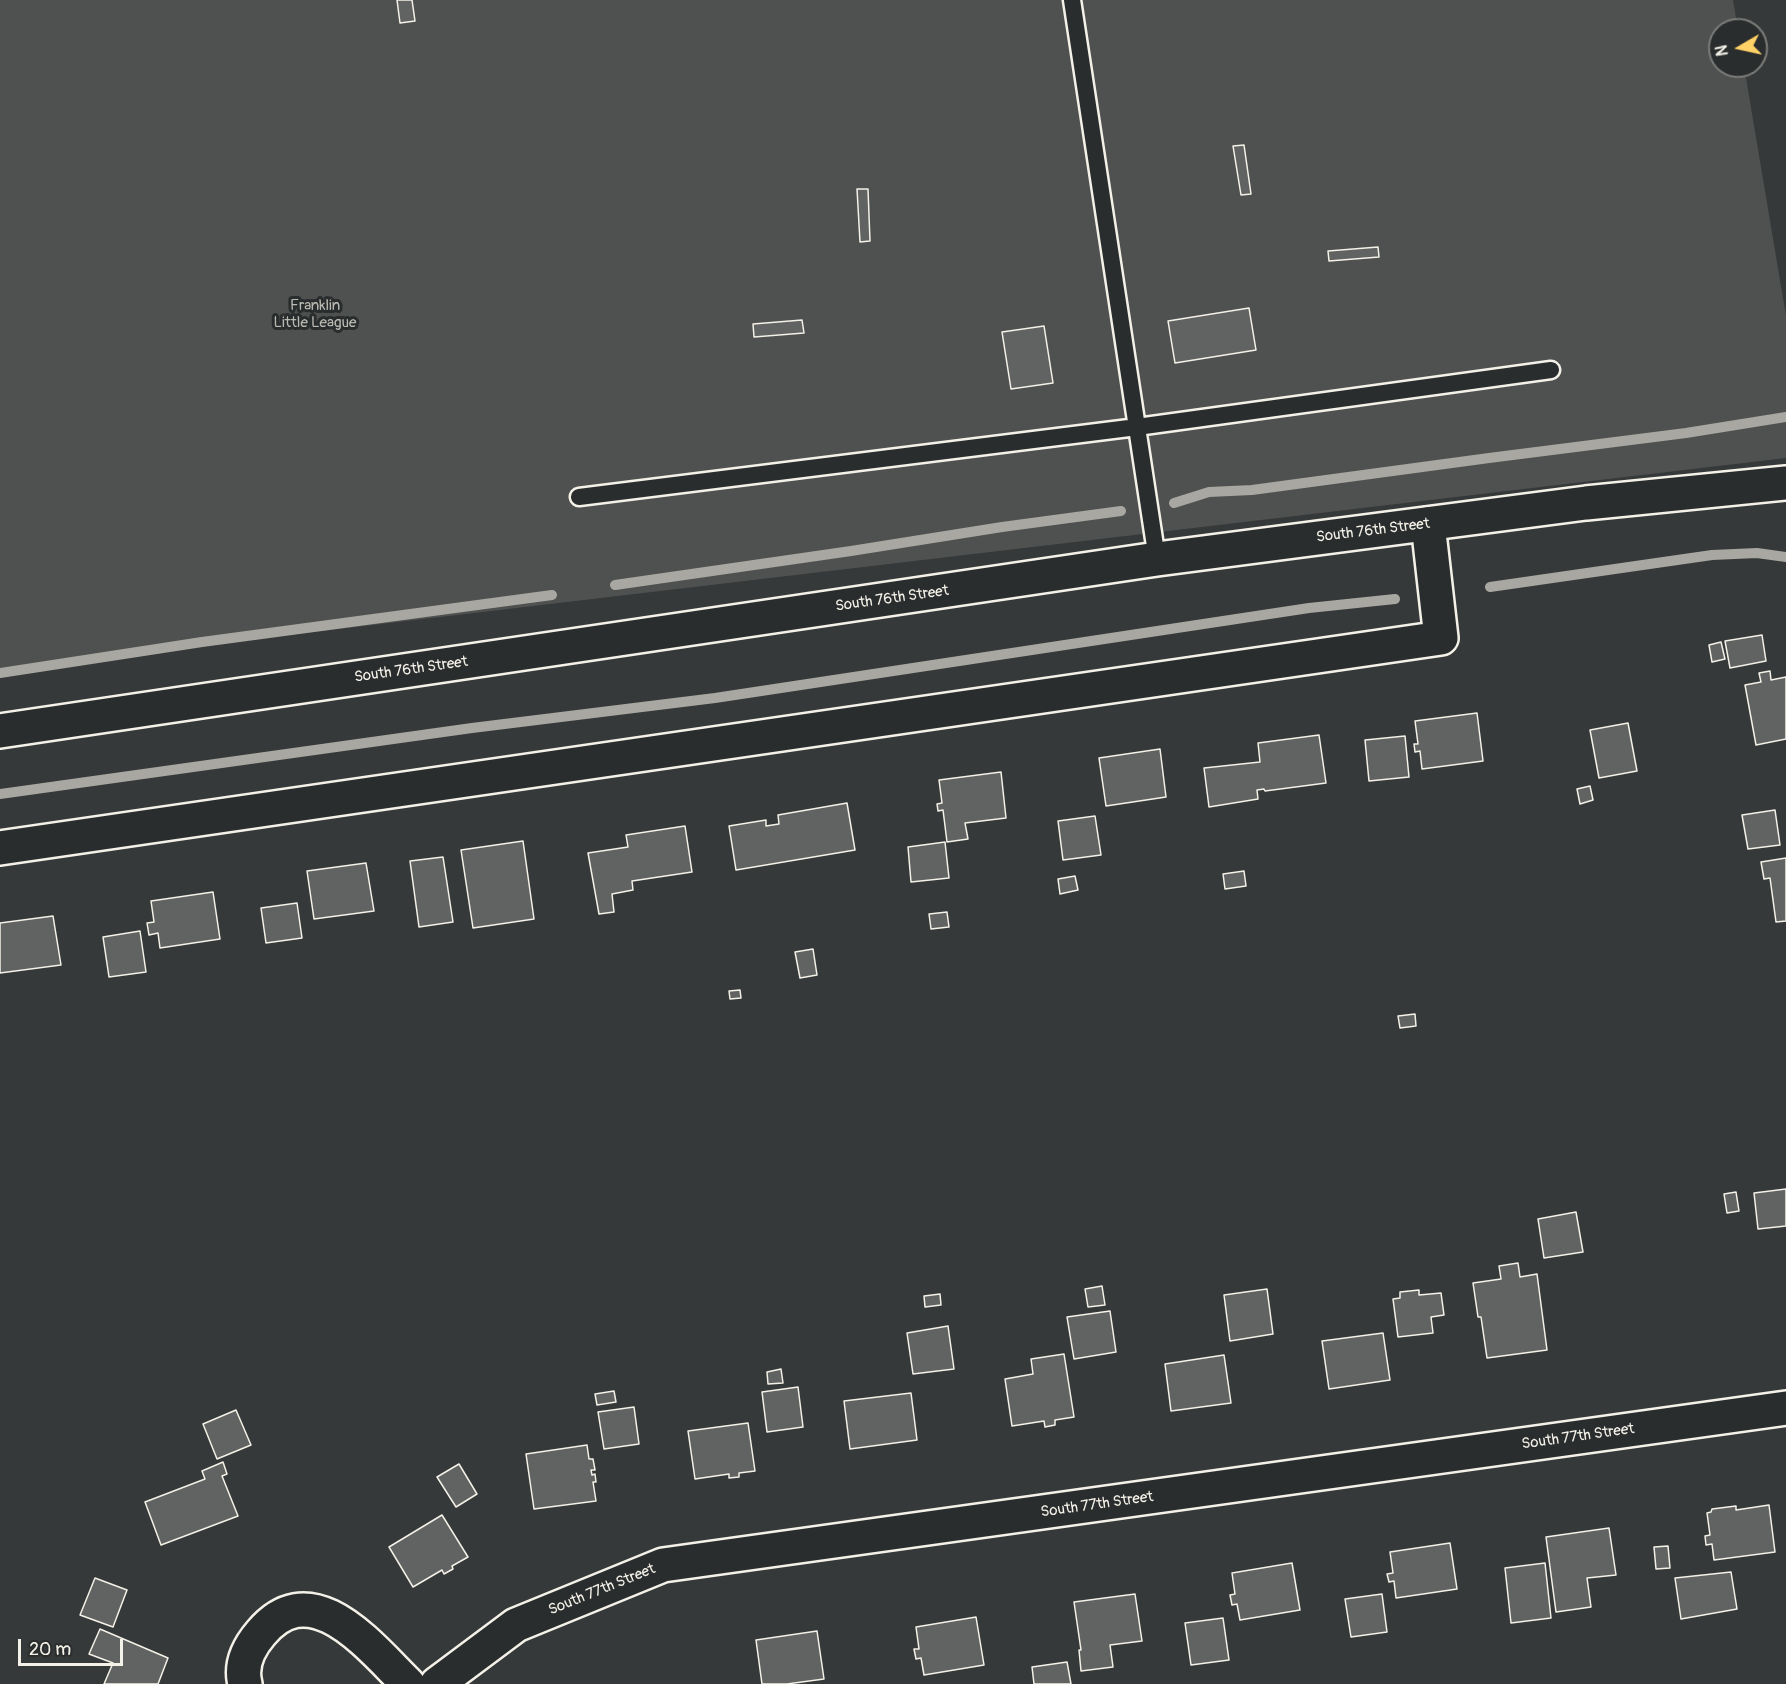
<!DOCTYPE html>
<html>
<head>
<meta charset="utf-8">
<style>
  body { margin:0 }
  #map { position:relative; width:1786px; height:1684px; overflow:hidden; background:#363939; font-family:Pangolin,sans-serif }
  canvas { display:block }
  .north { position:absolute; left:1708px; top:18px; width:60px; height:60px; box-sizing:border-box; background:#2a2d2e; border:2px solid #7b7b78; border-radius:50%; rotate:261deg; font-size:16px; font-weight:700; line-height:24px; text-align:center; color:#f4f1e8 }
  .north::after { content:''; display:block; margin:auto; width:21px; height:27px; background:#ffd166; clip-path:polygon(50% 0,100% 100%,50% 72%,0 100%) }
  .scale { position:absolute; left:18px; top:1639px; width:105px; height:27px; box-sizing:border-box; border:3px solid #f4f1e8; border-top:0; padding-left:8px; font-size:18px; line-height:21px; white-space:nowrap; color:#f4f1e8; -webkit-text-stroke:4px #2a2d2e; paint-order:stroke }
</style>
</head>
<body>
<div id="map">
<canvas width="1786" height="1684"></canvas>
<div class="north">N</div>
<div class="scale">20 m</div>
</div>
<script>
const context = document.querySelector('canvas').getContext('2d');
context.lineJoin = 'round';
function fillPath(path, color) { context.fillStyle = color; context.fill(path, 'evenodd'); }
function strokePath(path, color, width, dash) { context.strokeStyle = color; context.lineWidth = width; context.lineCap = dash ? 'butt' : 'round'; context.setLineDash(dash || []); context.stroke(path); }
function write(font, color, halo, rows, align = 'center') {
  context.font = font + ' Pangolin,sans-serif'; context.lineWidth = 6; context.setLineDash([]); context.textBaseline = 'middle'; context.strokeStyle = halo; context.fillStyle = color; for (const [text, x, y, turn = 0] of rows) {
    context.save(); context.translate(x, y); context.rotate((+turn || 0) * Math.PI / 180); context.textAlign = isNaN(turn) ? turn : align; if (halo) context.strokeText(text, 0, 0); context.fillText(text, 0, 0); context.restore();
  }
}
fillPath(new Path2D(`
  M0,0H1733L1738,30H1720V66H1744L1786,316V458L0,669Z`), '#4e514f');
strokePath(new Path2D(`
  M1174,503L1209,492L1252,490L1489,458L1686,433L1786,417
  M615,585L851,551L1002,527L1121,511
  M1490,587L1712,555L1757,553L1786,557
  M0,673L202,642L552,595
  M0,794L472,728L715,698L1309,608L1395,599`), '#a8a7a1', 10);
const building = new Path2D(`
  M397,0H412L415,21L400,23Z
  M1244,145L1251,194L1241,195L1233,146Z
  M857,189H868L870,241L860,242Z
  M1378,247L1379,257L1329,261L1328,251Z
  M1249,308L1256,350L1175,363L1168,321Z
  M802,320L804,333L754,337L753,324Z
  M1044,326L1053,383L1011,389L1002,332Z
  M1762,635L1766,661L1730,668L1725,641Z
  M1721,642L1725,659L1712,662L1709,645Z
  M1770,671L1771,680L1786,677V739L1756,745L1745,685L1761,682L1759,673Z
  M1477,713L1483,761L1422,769L1420,751L1415,752L1414,744H1418L1415,721Z
  M1628,723L1637,771L1599,778L1590,730Z
  M1319,735L1326,783L1265,791L1264,789L1257,790L1258,799L1209,807L1204,768L1260,762L1258,743Z
  M1405,736L1409,777L1369,781L1365,740Z
  M1160,749L1166,797L1106,806L1099,758Z
  M1001,772L1006,818L965,823L968,839L947,842L943,810L938,811L937,804L942,803L939,780Z
  M1590,786L1593,800L1580,804L1577,789Z
  M847,803L855,850L736,870L729,826L766,820V826L779,824L778,815Z
  M1775,810L1780,845L1748,849L1742,815Z
  M1095,816L1101,855L1063,860L1058,821Z
  M685,826L692,872L632,881L633,890L612,894L614,912L599,914L588,853L628,847L626,835Z
  M523,841L534,919L473,928L461,850Z
  M945,842L949,878L911,882L908,847Z
  M443,857L453,922L419,927L410,861Z
  M1786,858V921L1776,922L1770,878L1764,879L1761,862Z
  M366,863L374,911L314,919L307,871Z
  M1244,871L1246,886L1225,889L1223,874Z
  M1075,876L1078,890L1060,894L1058,879Z
  M213,892L220,939L160,948L158,933L149,935L147,923L154,922L151,901Z
  M297,903L302,938L266,943L261,908Z
  M947,912L949,927L931,929L929,914Z
  M53,916L61,965L0,973V923Z
  M140,931L146,972L109,977L103,937Z
  M813,949L817,975L800,978L795,952Z
  M740,990L741,998L730,999L729,991Z
  M1415,1014L1416,1026L1400,1028L1398,1016Z
  M1786,1189V1226L1758,1229L1754,1193Z
  M1736,1192L1739,1211L1727,1213L1724,1194Z
  M1576,1212L1583,1252L1544,1258L1538,1219Z
  M1518,1263L1520,1277L1537,1274L1547,1350L1487,1358L1481,1317H1478L1473,1283L1501,1279L1499,1266Z
  M1102,1286L1105,1305L1088,1307L1085,1289Z
  M1267,1289L1273,1334L1230,1341L1224,1295Z
  M1419,1290V1295L1441,1293L1444,1315L1431,1317L1433,1333L1398,1337L1393,1299L1400,1298V1292Z
  M940,1294L941,1305L925,1307L924,1296Z
  M1110,1311L1116,1352L1074,1359L1067,1317Z
  M948,1326L954,1369L913,1374L907,1333Z
  M1383,1333L1390,1380L1329,1389L1322,1341Z
  M1064,1354L1074,1417L1055,1420V1425L1045,1427L1044,1421L1012,1426L1005,1379L1033,1374L1031,1359Z
  M1224,1355L1231,1403L1171,1411L1165,1364Z
  M781,1369L783,1383L768,1384L767,1372Z
  M798,1387L803,1427L767,1432L762,1392Z
  M614,1391L616,1402L597,1405L595,1394Z
  M911,1393L917,1440L850,1449L844,1401Z
  M634,1407L639,1444L604,1449L598,1412Z
  M236,1410L251,1445L217,1459L203,1424Z
  M748,1423L755,1471L739,1473V1477L729,1478V1474L695,1479L688,1431Z
  M587,1445L589,1459H593L595,1470H591L592,1475L595,1474L596,1482H593L596,1501L534,1509L526,1454Z
  M223,1462L227,1474L222,1476L238,1516L161,1545L145,1502L205,1479L202,1471Z
  M459,1464L477,1494L456,1507L437,1477Z
  M1769,1505L1775,1552L1714,1560L1712,1544L1706,1545L1705,1536L1710,1535L1707,1513L1711,1512L1712,1509L1736,1506V1510Z
  M442,1515L468,1557L452,1566L453,1569L444,1574L442,1570L413,1587L389,1547Z
  M1609,1528L1616,1575L1587,1578L1591,1607L1556,1612L1546,1537Z
  M1450,1543L1457,1589L1396,1598L1394,1581L1389,1582L1387,1574L1393,1573L1390,1552Z
  M1668,1546L1670,1568L1656,1569L1654,1547Z
  M1292,1563L1300,1610L1240,1620L1237,1604L1232,1605L1230,1595L1235,1594L1232,1573Z
  M1545,1563L1551,1618L1511,1623L1505,1568Z
  M1731,1572L1737,1609L1681,1619L1675,1578Z
  M95,1578L127,1590L113,1627L80,1615Z
  M1135,1594L1142,1641L1110,1645L1113,1667L1081,1671L1079,1650H1081L1074,1602Z
  M1382,1594L1387,1632L1351,1637L1345,1599Z
  M976,1617L984,1665L924,1675L921,1658L916,1659L914,1649H919L916,1627Z
  M1223,1618L1229,1660L1191,1665L1185,1623Z
  M100,1629L168,1658L158,1684H104L113,1663L89,1654Z
  M817,1631L824,1679L787,1684H762L756,1640Z
  M1067,1662L1071,1684H1034L1032,1667Z`);
fillPath(building, '#616362');
strokePath(building, '#f4f1e8', 1.5);
const lane = new Path2D(`
  M1072,0L1157,559
  M579,497L1137,427L1551,370`);
const street = new Path2D(`
  M0,848L1441,638L1428,524
  M245,1684C240,1665 249,1647 261,1633C312,1572 370,1647 408,1684
  M437,1684L516,1625L663,1565L1786,1408`);
const secondary = new Path2D(`
  M0,731L1157,559L1586,503L1786,483`);
strokePath(lane, '#f4f1e8', 21);
strokePath(street, '#f4f1e8', 38);
strokePath(secondary, '#f4f1e8', 38);
strokePath(lane, '#2a2d2e', 16);
strokePath(street, '#2a2d2e', 33);
strokePath(secondary, '#2a2d2e', 33);
write('15px', '#bab9b2', '#2a2d2e', [
  ["Franklin",315,306],
  ["Little League",315,323]
]);
write('15px', '#f4f1e8', '#2a2d2e', [
  ["South 76th Street",1373,531,-7],
  ["South 76th Street",892,599,-8],
  ["South 76th Street",411,670,-8],
  ["South 77th Street",1578,1437,-8],
  ["South 77th Street",1097,1505,-8],
  ["South 77th Street",602,1590,-22]
]);
</script>
</body>
</html>
